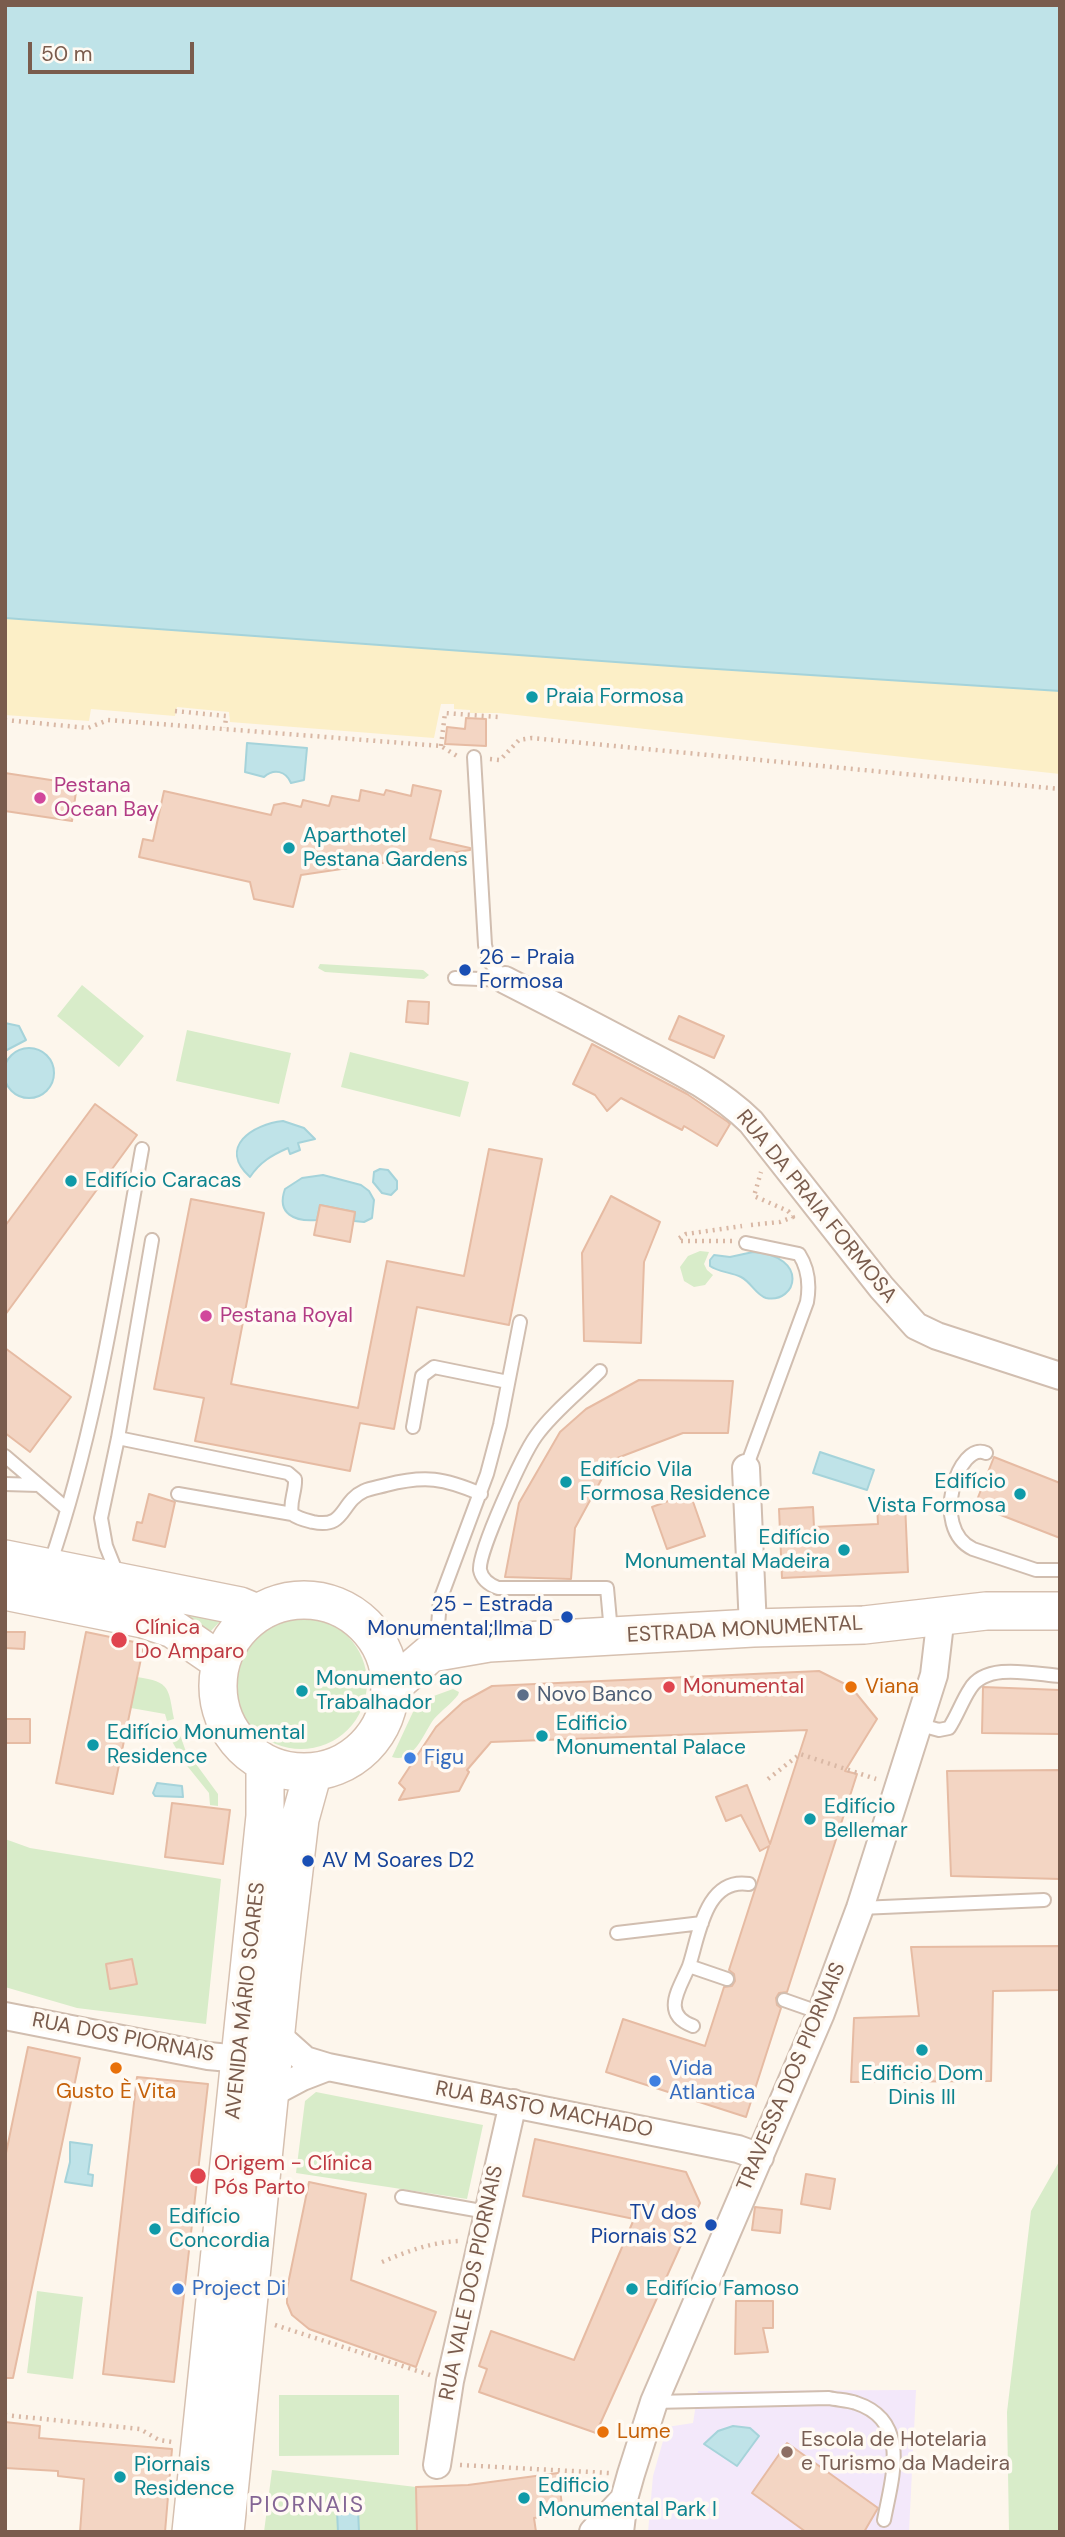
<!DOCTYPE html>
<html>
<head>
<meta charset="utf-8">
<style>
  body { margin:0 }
  #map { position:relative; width:1065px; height:2537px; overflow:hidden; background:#fdf6ec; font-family:"DM Sans",sans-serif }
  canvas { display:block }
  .frame { position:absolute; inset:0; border:7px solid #7a5c4d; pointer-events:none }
  .scale { position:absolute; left:28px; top:42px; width:166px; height:32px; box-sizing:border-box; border:4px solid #7a5c4d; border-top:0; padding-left:9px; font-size:21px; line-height:24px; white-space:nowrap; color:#7a5c4d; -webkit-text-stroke:5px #fffaf3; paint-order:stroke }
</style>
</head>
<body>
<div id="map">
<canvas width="1065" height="2537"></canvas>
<div class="frame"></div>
<div class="scale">50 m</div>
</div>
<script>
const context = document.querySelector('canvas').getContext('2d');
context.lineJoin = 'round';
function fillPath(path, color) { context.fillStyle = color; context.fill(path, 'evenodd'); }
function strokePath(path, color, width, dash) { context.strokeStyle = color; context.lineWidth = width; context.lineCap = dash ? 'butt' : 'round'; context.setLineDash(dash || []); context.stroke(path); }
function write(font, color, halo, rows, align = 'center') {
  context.font = font + ' "DM Sans",sans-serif'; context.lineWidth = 7; context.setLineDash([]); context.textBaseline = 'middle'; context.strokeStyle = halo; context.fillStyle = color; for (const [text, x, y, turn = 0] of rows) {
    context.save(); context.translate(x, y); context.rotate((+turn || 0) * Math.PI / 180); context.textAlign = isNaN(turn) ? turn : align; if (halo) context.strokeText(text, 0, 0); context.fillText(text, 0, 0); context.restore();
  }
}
fillPath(new Path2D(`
  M916,2390L909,2532H648L653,2476L667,2427L693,2423L698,2391Z`), '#f3e8fa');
fillPath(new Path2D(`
  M320,964L423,970L429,975L424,979L325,972L318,968Z
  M82,985L144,1036L119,1067L57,1016Z
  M187,1030L291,1053L279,1104L176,1081Z
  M350,1052L469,1082L460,1117L341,1087Z
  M700,1251L709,1252L704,1264L707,1270L713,1275L705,1285L694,1287L684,1281L680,1267L688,1256Z
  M152,1599L227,1614L208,1634Z
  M235 1683a66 66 0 1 1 132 0a66 66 0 1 1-132 0Z
  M137,1677C171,1682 168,1688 174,1719L167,1721L165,1714L131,1708Z
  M453,1689L459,1692L458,1695C451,1704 442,1710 434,1719C424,1732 414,1764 392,1757L413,1712L431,1697Z
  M177,1726L185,1749L218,1794V1806L210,1805L209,1793L184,1762L170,1738L168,1729Z
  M5,1839L30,1848L221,1879L206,2024L77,2008L5,1987Z
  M316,2092L483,2125L467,2199L296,2173L305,2101Z
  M1060,2160V2532H1009L1007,2412L1031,2211Z
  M37,2291L83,2297L73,2379L27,2373Z
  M279,2395H399V2455L279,2456Z
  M272,2470L416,2487L417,2532H264Z`), '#d8ecc9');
fillPath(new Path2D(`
  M5,618L685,667L1060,691V774L498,713H470V710L454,709V704H441L434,738L230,722L229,712L177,707L175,716L91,709L89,721L5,715Z`), '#fcefc7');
const water = new Path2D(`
  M5,5H1060V691L685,667L5,618Z
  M247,743L307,748L304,780L291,783C286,771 274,768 264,777L245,772Z
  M5,1023L19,1026L26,1040L5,1051Z
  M4 1073a25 25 0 1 1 50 0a25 25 0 1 1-50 0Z
  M283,1121L304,1128L315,1139L298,1143L300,1150L290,1154L288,1148C272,1155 260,1162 250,1177C217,1147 253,1124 283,1121Z
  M380,1169L388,1170L397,1181V1189L391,1195L382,1193L373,1182L374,1172Z
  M323,1175L361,1185L369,1191L374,1200L372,1218L364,1222L354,1221L355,1212L320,1205L317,1220C295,1222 276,1214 285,1189L302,1178Z
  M753,1252C810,1256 797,1304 766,1298C756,1295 751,1282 741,1277C731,1272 718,1272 710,1266V1260L714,1255L730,1257Z
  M820,1452L874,1470L867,1490L813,1473Z
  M157,1783L182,1786L183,1797L155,1796L153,1793Z
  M70,2142L92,2145L88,2174L93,2175L92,2186L65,2182L70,2162Z
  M733,2426L750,2428L759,2436L737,2466L704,2444L718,2431Z
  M358,2510L359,2532H338L337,2511Z`);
fillPath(water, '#bfe3e8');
strokePath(water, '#a5d3da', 2);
const building = new Path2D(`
  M466,718L486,719V746L445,744L447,727L465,729Z
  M5,773L77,784L72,821L5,811Z
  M413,785L441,791L430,839L470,848V850L301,875L293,907L254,899L250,882L139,857L143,839L153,841L164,791L271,815L274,805L284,803L301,807L303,800L329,806L332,796L359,801L361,790L384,795L386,790L411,796Z
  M408,1001L429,1002L428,1024L406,1022Z
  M679,1016L724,1036L714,1058L669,1039Z
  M592,1044L687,1094L728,1122L730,1124L717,1146L684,1126L682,1130L621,1098L607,1111L595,1095L573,1084Z
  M95,1104L137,1135L5,1315V1226Z
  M489,1149L542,1159L509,1325L417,1307L394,1429L360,1423L350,1471L195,1441L204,1398L154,1389L191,1199L264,1213L231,1384L358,1408L387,1261L464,1276Z
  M611,1196L660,1222L644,1262L641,1343L584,1341L582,1253Z
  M320,1205L355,1212L350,1242L314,1235Z
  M5,1348L71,1397L30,1452L5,1433Z
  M639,1380L733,1381L728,1433H683L612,1460L575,1528L571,1579L505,1577L519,1503L560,1432L586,1409Z
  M994,1457L1060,1483V1538L975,1505Z
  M690,1493L705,1536L667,1549L652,1507Z
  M149,1494L175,1502L165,1547L133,1540L137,1522L142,1523Z
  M905,1503L908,1572L782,1578L779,1509L813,1507L814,1527L878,1524L877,1505Z
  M5,1632H25L24,1649L5,1648Z
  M86,1632L144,1644L113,1794L56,1783Z
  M819,1671L851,1687L877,1719L845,1771L857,1774L787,1992L779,1993L776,1998L777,2005L781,2008L746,2117L606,2072L623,2019L705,2046L724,1987L732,1986L735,1981L734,1974L729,1970L769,1846L760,1851L741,1815L726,1821L716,1797L747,1785L770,1844L807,1730L491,1742L467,1770L469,1772L459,1791L399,1800L405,1789L399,1783L436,1727L463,1702L492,1686Z
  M983,1687L1060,1690V1734L982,1733Z
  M5,1719H30V1743H5Z
  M1060,1770V1879L951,1876L947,1771Z
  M172,1803L230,1810L223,1864L165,1857Z
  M1060,1946V1990L993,1991L991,2081L851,2082L854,2018L919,2016L911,1947Z
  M132,1959L137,1984L110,1989L106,1964Z
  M28,2047L80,2058L13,2378H5V2158Z
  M137,2077L208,2084L174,2382L103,2374Z
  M535,2139L686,2172L700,2203L596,2433L479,2392L487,2369L479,2366L491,2331L574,2360L634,2219L523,2196Z
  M806,2174L835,2179L830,2209L801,2204Z
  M309,2182L366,2194L351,2280L436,2312L416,2367L309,2329L292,2315L287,2303V2289Z
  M755,2207L782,2210L780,2233L752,2230Z
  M736,2301H773V2328H763L768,2352L735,2354Z
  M5,2422L40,2426L39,2438L172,2449L165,2532H80L84,2479L58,2476V2471L5,2468Z
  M787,2443L878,2508L864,2532H806L752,2493Z
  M558,2473L563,2514L534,2518L536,2532H417L416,2487L468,2485Z`);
fillPath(building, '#f3d5c3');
strokePath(building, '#e6bba3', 2);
const service = new Path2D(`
  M474,757L485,945L489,961L505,980
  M455,978L505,980
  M746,1243L799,1254C808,1268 810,1285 807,1302L746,1468
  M600,1371C580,1391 552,1413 536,1436C523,1454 478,1552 480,1570C482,1580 490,1585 498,1588H607L611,1632
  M413,1427L422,1376L434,1367L508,1382
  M118,1438L288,1473L295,1479C296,1491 289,1502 292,1514C299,1519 305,1520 313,1522C346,1529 340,1502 364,1491C371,1488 379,1487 386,1485C425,1475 444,1478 481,1494
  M986,1453C959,1440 929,1528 973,1549L1036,1570H1060
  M5,1456L67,1509
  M5,1484L39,1485
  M178,1494L292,1514
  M50,1564C96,1430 117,1288 142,1149
  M118,1576L106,1546L101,1518L118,1438L152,1240
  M443,1648L438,1626L440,1600L487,1474L500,1425L520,1322
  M917,1724L939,1730L949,1728C957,1716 962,1701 970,1689C986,1662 1033,1674 1060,1676
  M860,1908L1044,1900
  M617,1933L702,1923
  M689,1966C680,1988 660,2014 693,2026
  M727,1979L689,1966C699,1936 705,1877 749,1884
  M784,2000L821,2013
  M402,2197L487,2212
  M654,2402L829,2398C838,2400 848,2400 856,2403C911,2421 892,2478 884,2520`);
const minor = new Path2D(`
  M505,980C548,1002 591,1024 634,1047C676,1069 717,1089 751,1122L881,1287L916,1326L937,1336L1060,1376
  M746,1468L753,1628
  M5,2016L208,2056L241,2059
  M277,2035L305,2060L328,2067L738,2149L760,2157
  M270,2094L302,2077L328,2067
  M437,2465L450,2381L513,2103
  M593,2532L624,2499
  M620,2532L624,2499L631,2474L654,2402L821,2013L860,1908L934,1675L941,1615`);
const secondary = new Path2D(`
  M5,1559L240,1606L257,1613
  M5,1591L143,1619L173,1629L221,1662
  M218 1686a86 86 0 1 1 172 0a86 86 0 1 1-172 0Z
  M390,1688L431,1653L489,1643L753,1628L864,1625L986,1611H1060
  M191,2532L265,1816V1763
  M225,2532L282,1972L300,1819L313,1772`);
strokePath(service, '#d1beb0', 16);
strokePath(minor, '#d1beb0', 30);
strokePath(secondary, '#d6c0b0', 40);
strokePath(new Path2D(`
  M175,711L226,716L225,728
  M5,720L88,728L108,720L441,746L457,756
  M441,746L445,713L498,717
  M490,759L500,760L519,740L532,738L1060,789
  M751,1225L780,1222L793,1217L788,1211L754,1196L761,1172
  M732,1241H681L678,1239L686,1234L742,1226
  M768,1779L800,1754L876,1779
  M382,2262C408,2251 432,2242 460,2241
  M275,2325L430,2375
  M5,2415L140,2429L159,2440L172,2442
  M460,2465L609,2473`), '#d9b8a5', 4.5, [2, 5]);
strokePath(service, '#fff', 12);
strokePath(minor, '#fff', 26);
strokePath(secondary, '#fff', 37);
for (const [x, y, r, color] of [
  [532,697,7,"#0f9aa8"],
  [40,798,7,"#d1479c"],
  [289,848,7,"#0f9aa8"],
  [465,970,7,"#1a4fb4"],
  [71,1181,7,"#0f9aa8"],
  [206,1316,7,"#d1479c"],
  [566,1482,7,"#0f9aa8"],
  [1020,1494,7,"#0f9aa8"],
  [844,1550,7,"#0f9aa8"],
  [567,1617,7,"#1a4fb4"],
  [119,1640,9,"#e0444e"],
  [669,1687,7,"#e0444e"],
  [851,1687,7,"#e8710a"],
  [302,1691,7,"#0f9aa8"],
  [523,1695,7,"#5c6f8a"],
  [542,1736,7,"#0f9aa8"],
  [93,1745,7,"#0f9aa8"],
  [410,1758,7,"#3f7fe0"],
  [810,1819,7,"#0f9aa8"],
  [308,1861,7,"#1a4fb4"],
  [922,2050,7,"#0f9aa8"],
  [116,2068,7,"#e8710a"],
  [655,2081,7,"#3f7fe0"],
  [198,2176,9,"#e0444e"],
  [711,2225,7,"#1a4fb4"],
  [155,2229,7,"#0f9aa8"],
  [178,2289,7,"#3f7fe0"],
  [632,2289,7,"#0f9aa8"],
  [603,2432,7,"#e8710a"],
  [787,2452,7,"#8d6e63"],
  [120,2477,7,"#0f9aa8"],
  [524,2498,7,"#0f9aa8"]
]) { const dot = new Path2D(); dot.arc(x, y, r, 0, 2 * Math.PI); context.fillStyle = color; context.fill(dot); strokePath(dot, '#fffaf3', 2.5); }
write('21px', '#0d838f', '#fffaf3', [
  ["Praia Formosa",546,697],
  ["Aparthotel",303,836],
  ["Pestana Gardens",303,860],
  ["Edifício Caracas",85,1181],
  ["Edifício Vila",580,1470],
  ["Formosa Residence",580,1494],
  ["Edifício",1006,1482,"right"],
  ["Vista Formosa",1006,1506,"right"],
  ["Edifício",830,1538,"right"],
  ["Monumental Madeira",830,1562,"right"],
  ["Monumento ao",316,1679],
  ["Trabalhador",316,1703],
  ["Edificio",556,1724],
  ["Monumental Palace",556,1748],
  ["Edifício Monumental",107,1733],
  ["Residence",107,1757],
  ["Edifício",824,1807],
  ["Bellemar",824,1831],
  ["Edificio Dom",922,2074,"center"],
  ["Dinis III",922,2098,"center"],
  ["Edifício",169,2217],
  ["Concordia",169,2241],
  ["Edifício Famoso",646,2289],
  ["Piornais",134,2465],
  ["Residence",134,2489],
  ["Edificio",538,2486],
  ["Monumental Park I",538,2510]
], 'left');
write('21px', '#b23c85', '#fffaf3', [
  ["Pestana",54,786],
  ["Ocean Bay",54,810],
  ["Pestana Royal",220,1316]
], 'left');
write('21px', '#164399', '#fffaf3', [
  ["26 - Praia",479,958],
  ["Formosa",479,982],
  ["25 - Estrada",553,1605,"right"],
  ["Monumental;Ilma D",553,1629,"right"],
  ["AV M Soares D2",322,1861],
  ["TV dos",697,2213,"right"],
  ["Piornais S2",697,2237,"right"]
], 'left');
write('21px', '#7a5c4d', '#fffaf3', [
  ["RUA DA PRAIA FORMOSA",816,1207,51],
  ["ESTRADA MONUMENTAL",745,1630,-3],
  ["AVENIDA MÁRIO SOARES",246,2001,-84],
  ["RUA DOS PIORNAIS",123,2038,11],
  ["TRAVESSA DOS PIORNAIS",792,2077,-67],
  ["RUA BASTO MACHADO",544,2110,11],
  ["RUA VALE DOS PIORNAIS",472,2283,-78]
]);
write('21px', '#be3a42', '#fffaf3', [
  ["Clínica",135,1628],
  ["Do Amparo",135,1652],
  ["Monumental",683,1687],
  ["Origem - Clínica",214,2164],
  ["Pós Parto",214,2188]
], 'left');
write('21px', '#c56008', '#fffaf3', [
  ["Viana",865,1687],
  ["Gusto È Vita",116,2092,"center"],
  ["Lume",617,2432]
], 'left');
write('21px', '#4e5e75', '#fffaf3', [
  ["Novo Banco",537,1695]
], 'left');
write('21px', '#366cbe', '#fffaf3', [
  ["Figu",424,1758],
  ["Vida",669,2069],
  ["Atlantica",669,2093],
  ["Project Di",192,2289]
], 'left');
write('21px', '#785e54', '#fffaf3', [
  ["Escola de Hotelaria",801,2440],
  ["e Turismo da Madeira",801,2464]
], 'left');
context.letterSpacing = '2px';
write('23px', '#846695', '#fffaf3', [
  ["PIORNAIS",307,2506]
]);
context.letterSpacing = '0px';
</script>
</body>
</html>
